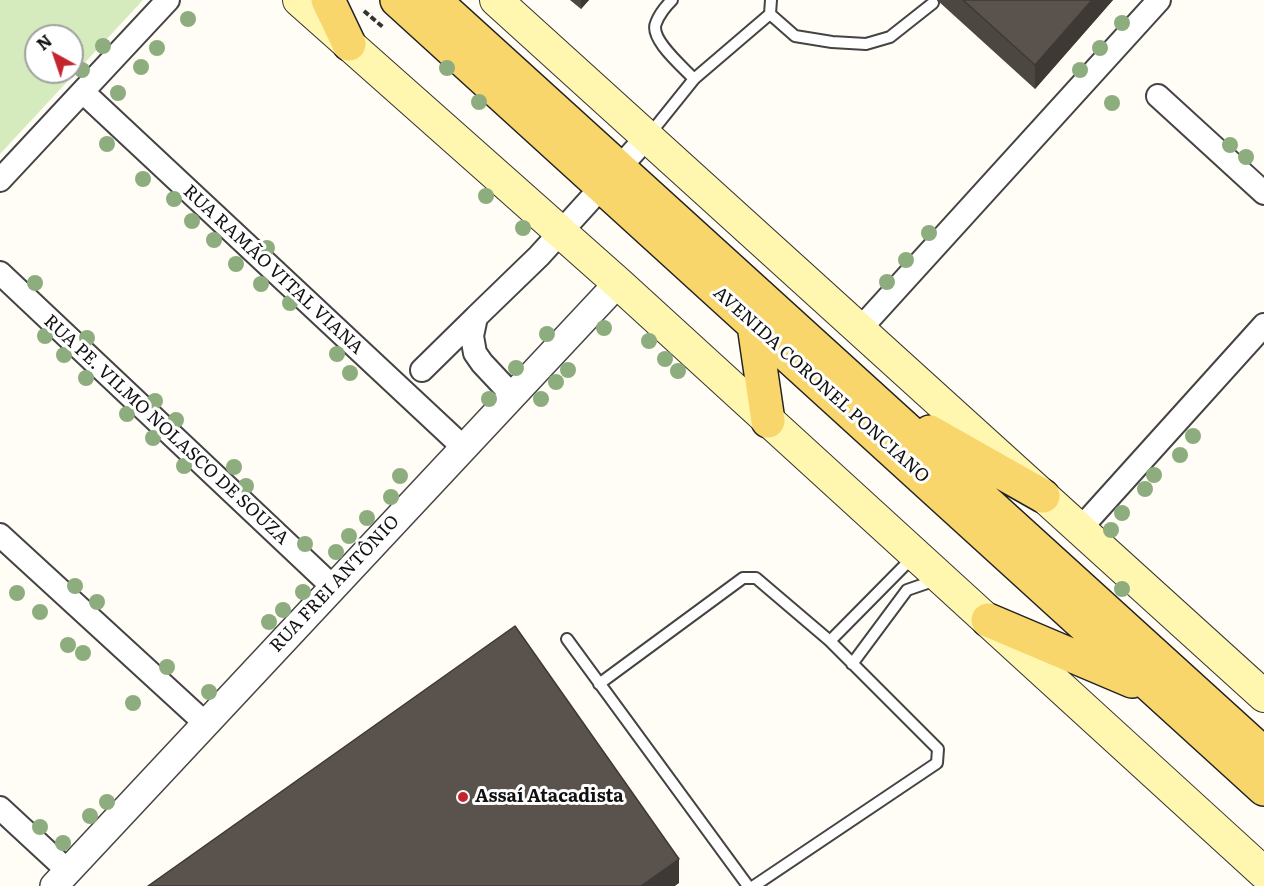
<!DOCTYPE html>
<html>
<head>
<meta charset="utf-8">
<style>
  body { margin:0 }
  #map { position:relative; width:1264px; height:886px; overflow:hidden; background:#fffdf5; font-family:Literata,serif }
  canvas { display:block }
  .north { position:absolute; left:24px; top:24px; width:60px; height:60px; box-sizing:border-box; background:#fff; border:2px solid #a0a0a0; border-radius:50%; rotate:320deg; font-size:16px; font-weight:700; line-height:24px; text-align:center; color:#111 }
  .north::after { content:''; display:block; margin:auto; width:21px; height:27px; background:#c4262e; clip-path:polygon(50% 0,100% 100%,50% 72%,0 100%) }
</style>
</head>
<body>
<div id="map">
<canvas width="1264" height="886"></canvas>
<div class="north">N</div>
</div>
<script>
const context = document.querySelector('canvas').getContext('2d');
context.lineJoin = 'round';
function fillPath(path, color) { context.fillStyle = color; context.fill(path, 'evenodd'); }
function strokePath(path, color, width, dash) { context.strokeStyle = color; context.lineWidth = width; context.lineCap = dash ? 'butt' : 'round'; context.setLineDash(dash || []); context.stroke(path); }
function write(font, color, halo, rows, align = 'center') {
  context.font = font + ' Literata,serif'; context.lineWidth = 6; context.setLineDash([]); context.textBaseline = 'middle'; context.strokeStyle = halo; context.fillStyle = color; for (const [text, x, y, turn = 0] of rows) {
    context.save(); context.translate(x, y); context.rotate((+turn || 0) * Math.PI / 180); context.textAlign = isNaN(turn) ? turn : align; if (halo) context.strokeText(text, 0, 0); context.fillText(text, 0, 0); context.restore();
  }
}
fillPath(new Path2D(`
  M0,0H143L0,154ZM36,36H72V72H36Z`), '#d5ebbd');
const service = new Path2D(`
  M672,0C666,6 659,15 656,23C649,39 683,67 694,79
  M770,14L795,36L832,42L866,44L890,37L933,3
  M649,135L694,79L770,14L771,0
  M567,639L748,886
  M830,641L913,557
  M852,664L907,590L936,580
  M599,684L743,578H756L830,641L938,749L937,763L754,886`);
const minor = new Path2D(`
  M83,92L463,447
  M1158,96L1264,193
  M0,180L168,0
  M0,273L333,587
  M860,329L1159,0
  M422,370L476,317
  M512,395L482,363L475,353L472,336L476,317L539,256L647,137
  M1080,529L1264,325
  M0,535L206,724
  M0,808L68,871`);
const tertiary = new Path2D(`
  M54,886L618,283`);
const secondary = new Path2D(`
  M299,0L618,283L1264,873
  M496,0L1264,696`);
const primary = new Path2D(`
  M328,0L349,44
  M397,0L1264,789
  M434,0L1264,754
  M754,325L768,421
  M930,432L1043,496
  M988,620L1132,681`);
strokePath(service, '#444', 14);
strokePath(minor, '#444', 26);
strokePath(tertiary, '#444', 30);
strokePath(secondary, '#333', 34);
strokePath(primary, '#222', 36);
strokePath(new Path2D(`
  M364,11L384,28`), '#333', 4, [6, 3]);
strokePath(service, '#fff', 10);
strokePath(minor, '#fff', 22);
strokePath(tertiary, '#fff', 27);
strokePath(secondary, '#fff6b0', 32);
strokePath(primary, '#f9d66b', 33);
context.fillStyle = '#8dad7f';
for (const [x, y] of [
  [188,19],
  [1122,23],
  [103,46],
  [157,48],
  [1100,48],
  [141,67],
  [447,68],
  [82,70],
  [1080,70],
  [118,93],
  [479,102],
  [1112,103],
  [107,144],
  [1230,145],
  [1246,157],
  [143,179],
  [486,196],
  [174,199],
  [192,221],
  [523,228],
  [929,233],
  [214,240],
  [267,248],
  [906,260],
  [236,264],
  [887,282],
  [35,283],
  [261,284],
  [290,303],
  [604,328],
  [547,334],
  [45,336],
  [87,338],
  [649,341],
  [337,354],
  [64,355],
  [665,359],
  [516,368],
  [568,370],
  [678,371],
  [350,373],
  [86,378],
  [556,382],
  [489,399],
  [541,399],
  [155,401],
  [127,414],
  [176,420],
  [1193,436],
  [153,438],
  [1180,455],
  [184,466],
  [234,467],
  [1154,475],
  [400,476],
  [246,486],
  [1145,489],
  [391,497],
  [1122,513],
  [367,518],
  [1111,530],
  [349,536],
  [305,544],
  [336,552],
  [75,586],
  [1122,589],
  [303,592],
  [17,593],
  [97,602],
  [283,610],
  [40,612],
  [269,622],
  [68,645],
  [83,653],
  [167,667],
  [209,692],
  [133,703],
  [107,802],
  [90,816],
  [40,827],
  [63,843]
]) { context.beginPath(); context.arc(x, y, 8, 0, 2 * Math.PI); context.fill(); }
fillPath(new Path2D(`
  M570,0H589L581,9Z
  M937,0H1113L1035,89Z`), '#4d4742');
fillPath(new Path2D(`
  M581,0H589L581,9Z
  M1092,0H1113L1035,89V65Z
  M679,859V883L675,886H641Z`), '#3f3936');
const building = new Path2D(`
  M963,0H1092L1035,65Z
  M515,626L679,859L641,886H148Z`);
fillPath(building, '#5a524d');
strokePath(building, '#3f3936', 1.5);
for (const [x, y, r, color] of [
  [463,797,6,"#c4262e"]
]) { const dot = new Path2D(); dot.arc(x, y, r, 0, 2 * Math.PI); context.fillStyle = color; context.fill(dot); strokePath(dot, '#fff', 2); }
write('18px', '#111', '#fff', [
  ["RUA RAMÃO VITAL VIANA",273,270,43],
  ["AVENIDA CORONEL PONCIANO",821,385,42],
  ["RUA PE. VILMO NOLASCO DE SOUZA",166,430,43],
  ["RUA FREI ANTÔNIO",335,584,-47]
]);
write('bold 18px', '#111', '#fff', [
  ["Assaí Atacadista",475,797]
], 'left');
</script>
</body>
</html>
